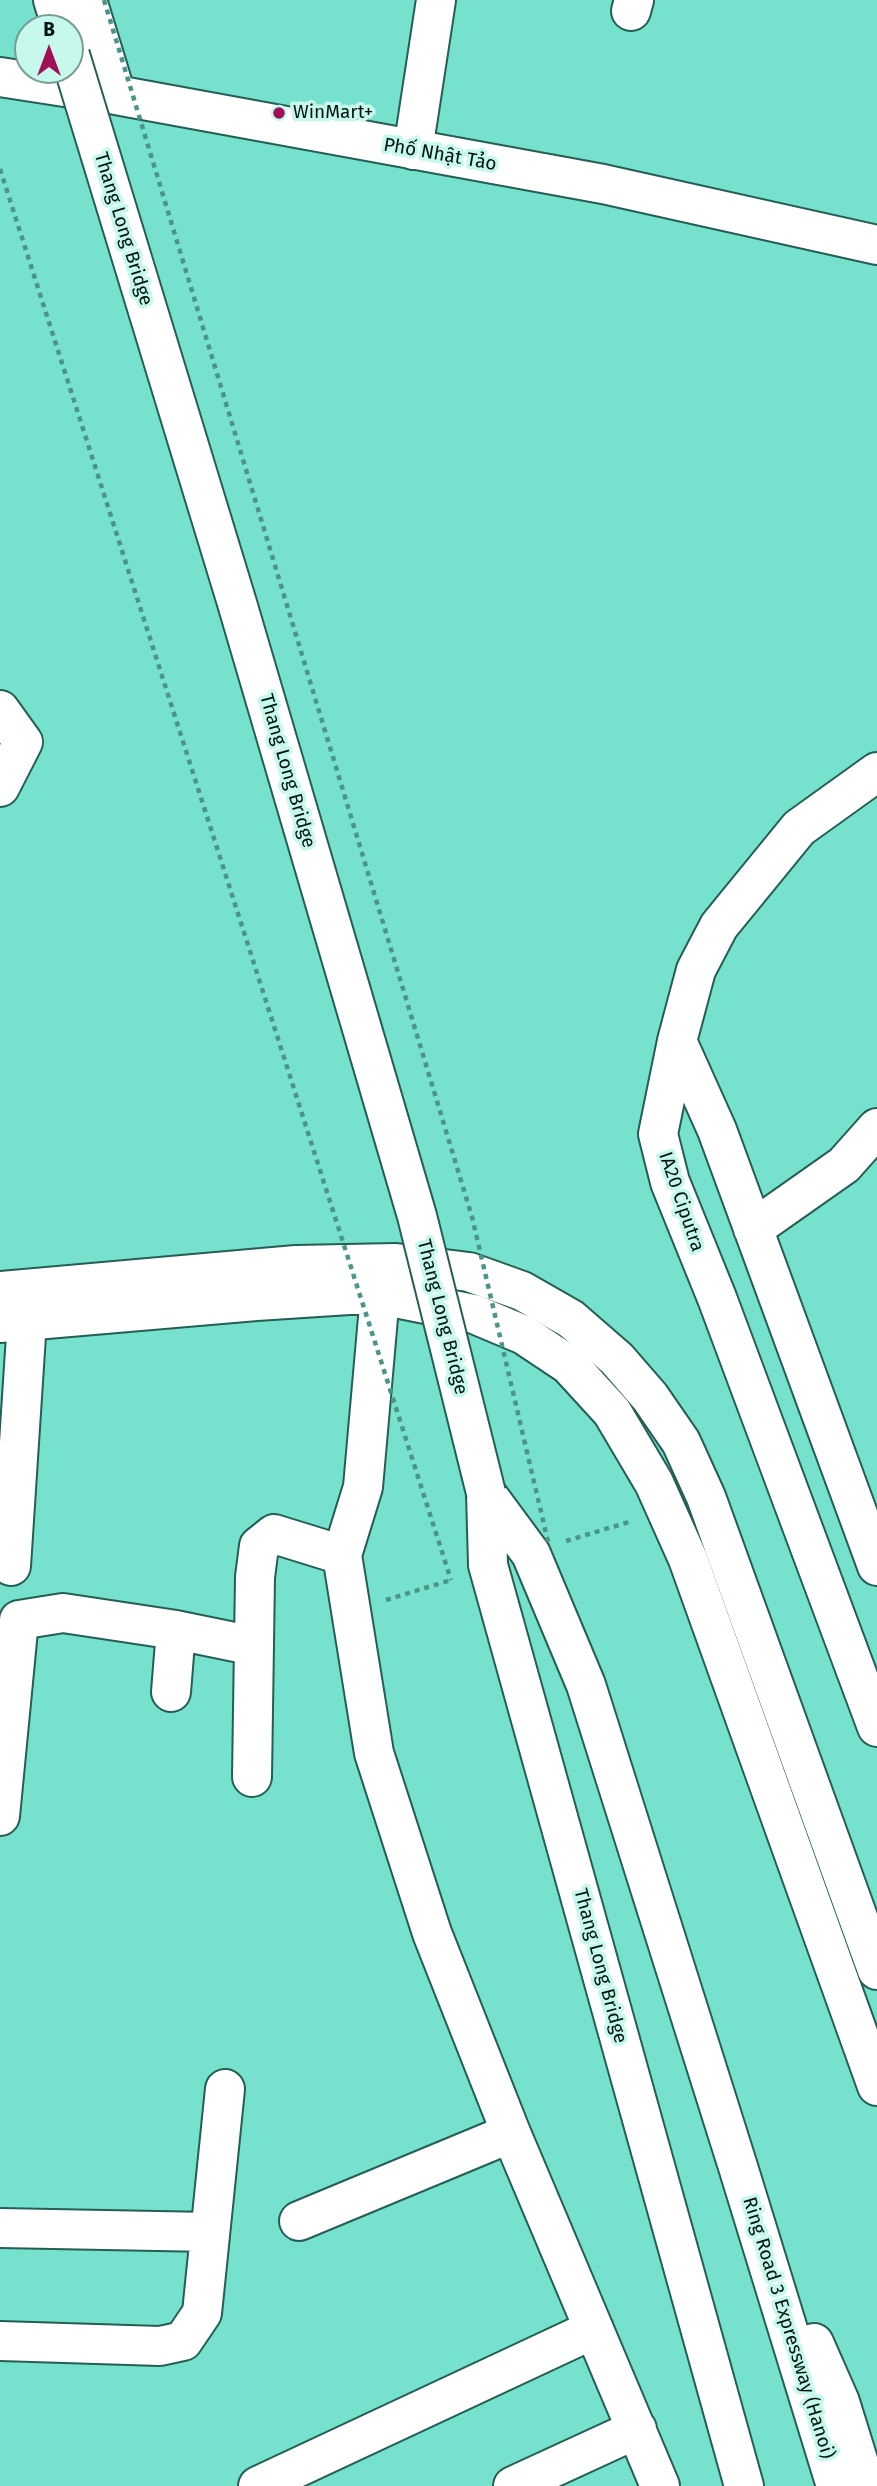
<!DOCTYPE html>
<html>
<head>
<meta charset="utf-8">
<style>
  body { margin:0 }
  #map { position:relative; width:877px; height:2486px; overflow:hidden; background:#76e1cd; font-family:"Fira Sans",sans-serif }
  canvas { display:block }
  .north { position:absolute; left:14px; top:14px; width:70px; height:70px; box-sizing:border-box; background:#c7f8ec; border:2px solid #779d94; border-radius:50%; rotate:0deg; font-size:19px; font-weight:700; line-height:28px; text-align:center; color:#001511 }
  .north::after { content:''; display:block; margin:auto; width:24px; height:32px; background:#a11056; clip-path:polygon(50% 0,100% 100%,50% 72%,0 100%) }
</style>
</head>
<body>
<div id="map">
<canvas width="877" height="2486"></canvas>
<div class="north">B</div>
</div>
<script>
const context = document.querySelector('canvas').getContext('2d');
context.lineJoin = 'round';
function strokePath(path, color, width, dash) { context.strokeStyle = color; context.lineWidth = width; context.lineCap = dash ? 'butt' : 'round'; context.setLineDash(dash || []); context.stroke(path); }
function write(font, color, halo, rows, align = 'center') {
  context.font = font + ' "Fira Sans",sans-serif'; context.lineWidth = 7; context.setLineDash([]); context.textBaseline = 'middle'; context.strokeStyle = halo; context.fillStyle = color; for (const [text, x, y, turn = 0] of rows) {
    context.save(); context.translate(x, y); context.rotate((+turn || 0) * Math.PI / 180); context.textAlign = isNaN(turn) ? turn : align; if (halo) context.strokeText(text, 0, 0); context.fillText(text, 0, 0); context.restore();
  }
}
const minor = new Path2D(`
  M87,0L116,95
  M631,11L634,0
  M0,77L116,95L603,184L877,245
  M413,150L436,0
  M0,710L23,742L0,787
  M877,772L799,828L719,926L696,970L677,1041L658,1134L670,1182L717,1298L877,1727
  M677,1041L717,1130L877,1566
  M753,1229L844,1165L877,1128
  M380,1295L363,1487L342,1555L374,1753L432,1933L511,2133L660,2486
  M11,1566L27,1320
  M171,1692L176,1630
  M252,1777L255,1577L259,1546L274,1534L342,1555
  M0,1816L19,1620L63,1613L176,1630L254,1646
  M299,2221L511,2133
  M0,2228L210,2232
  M0,2341L160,2346L183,2341L202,2313L225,2089
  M258,2486L594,2329
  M513,2486L637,2429`);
const major = new Path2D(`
  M0,1291L296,1265L396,1263L469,1272L522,1291L571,1319L617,1359L650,1397L681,1442L706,1497L877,1970`);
const highway = new Path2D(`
  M53,0L62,28
  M0,1323L256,1301L349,1295H380L474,1314L524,1335L569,1365L612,1412L654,1483L688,1559L877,2086
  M486,1493L531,1554L586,1685L739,2170L836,2486
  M486,1493L488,1565L744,2486
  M814,2343L840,2402L866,2486`);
strokePath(minor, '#255e54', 42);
strokePath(major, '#255e54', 42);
strokePath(highway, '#255e54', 42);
strokePath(new Path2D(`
  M566,1541L632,1521
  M386,1600L451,1580`), '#4a9587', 4.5, [5, 5]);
strokePath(minor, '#fff', 38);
strokePath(major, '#fff', 38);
strokePath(highway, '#fff', 38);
const highwayBridge = new Path2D(`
  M70,55L237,603L417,1216L486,1493`);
strokePath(highwayBridge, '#255e54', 42, []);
strokePath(new Path2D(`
  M104,0L472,1217L549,1546
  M0,169L451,1580`), '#4a9587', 4.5, [5, 5]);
strokePath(highwayBridge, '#fff', 38);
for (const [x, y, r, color] of [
  [279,113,7,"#a11056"]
]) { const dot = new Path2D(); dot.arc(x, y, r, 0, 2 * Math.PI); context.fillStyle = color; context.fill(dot); strokePath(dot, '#c7f8ec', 2.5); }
write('19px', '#001511', '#c7f8ec', [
  ["WinMart+",293,113]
], 'left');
write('19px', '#001511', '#c7f8ec', [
  ["Phố Nhật Tảo",440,155,10],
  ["Thang Long Bridge",123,229,73],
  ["Thang Long Bridge",287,771,74],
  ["IA20 Ciputra",681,1202,71],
  ["Thang Long Bridge",442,1317,76],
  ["Thang Long Bridge",600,1966,75],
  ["Ring Road 3 Expressway (Hanoi)",788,2328,73]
]);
</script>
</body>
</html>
